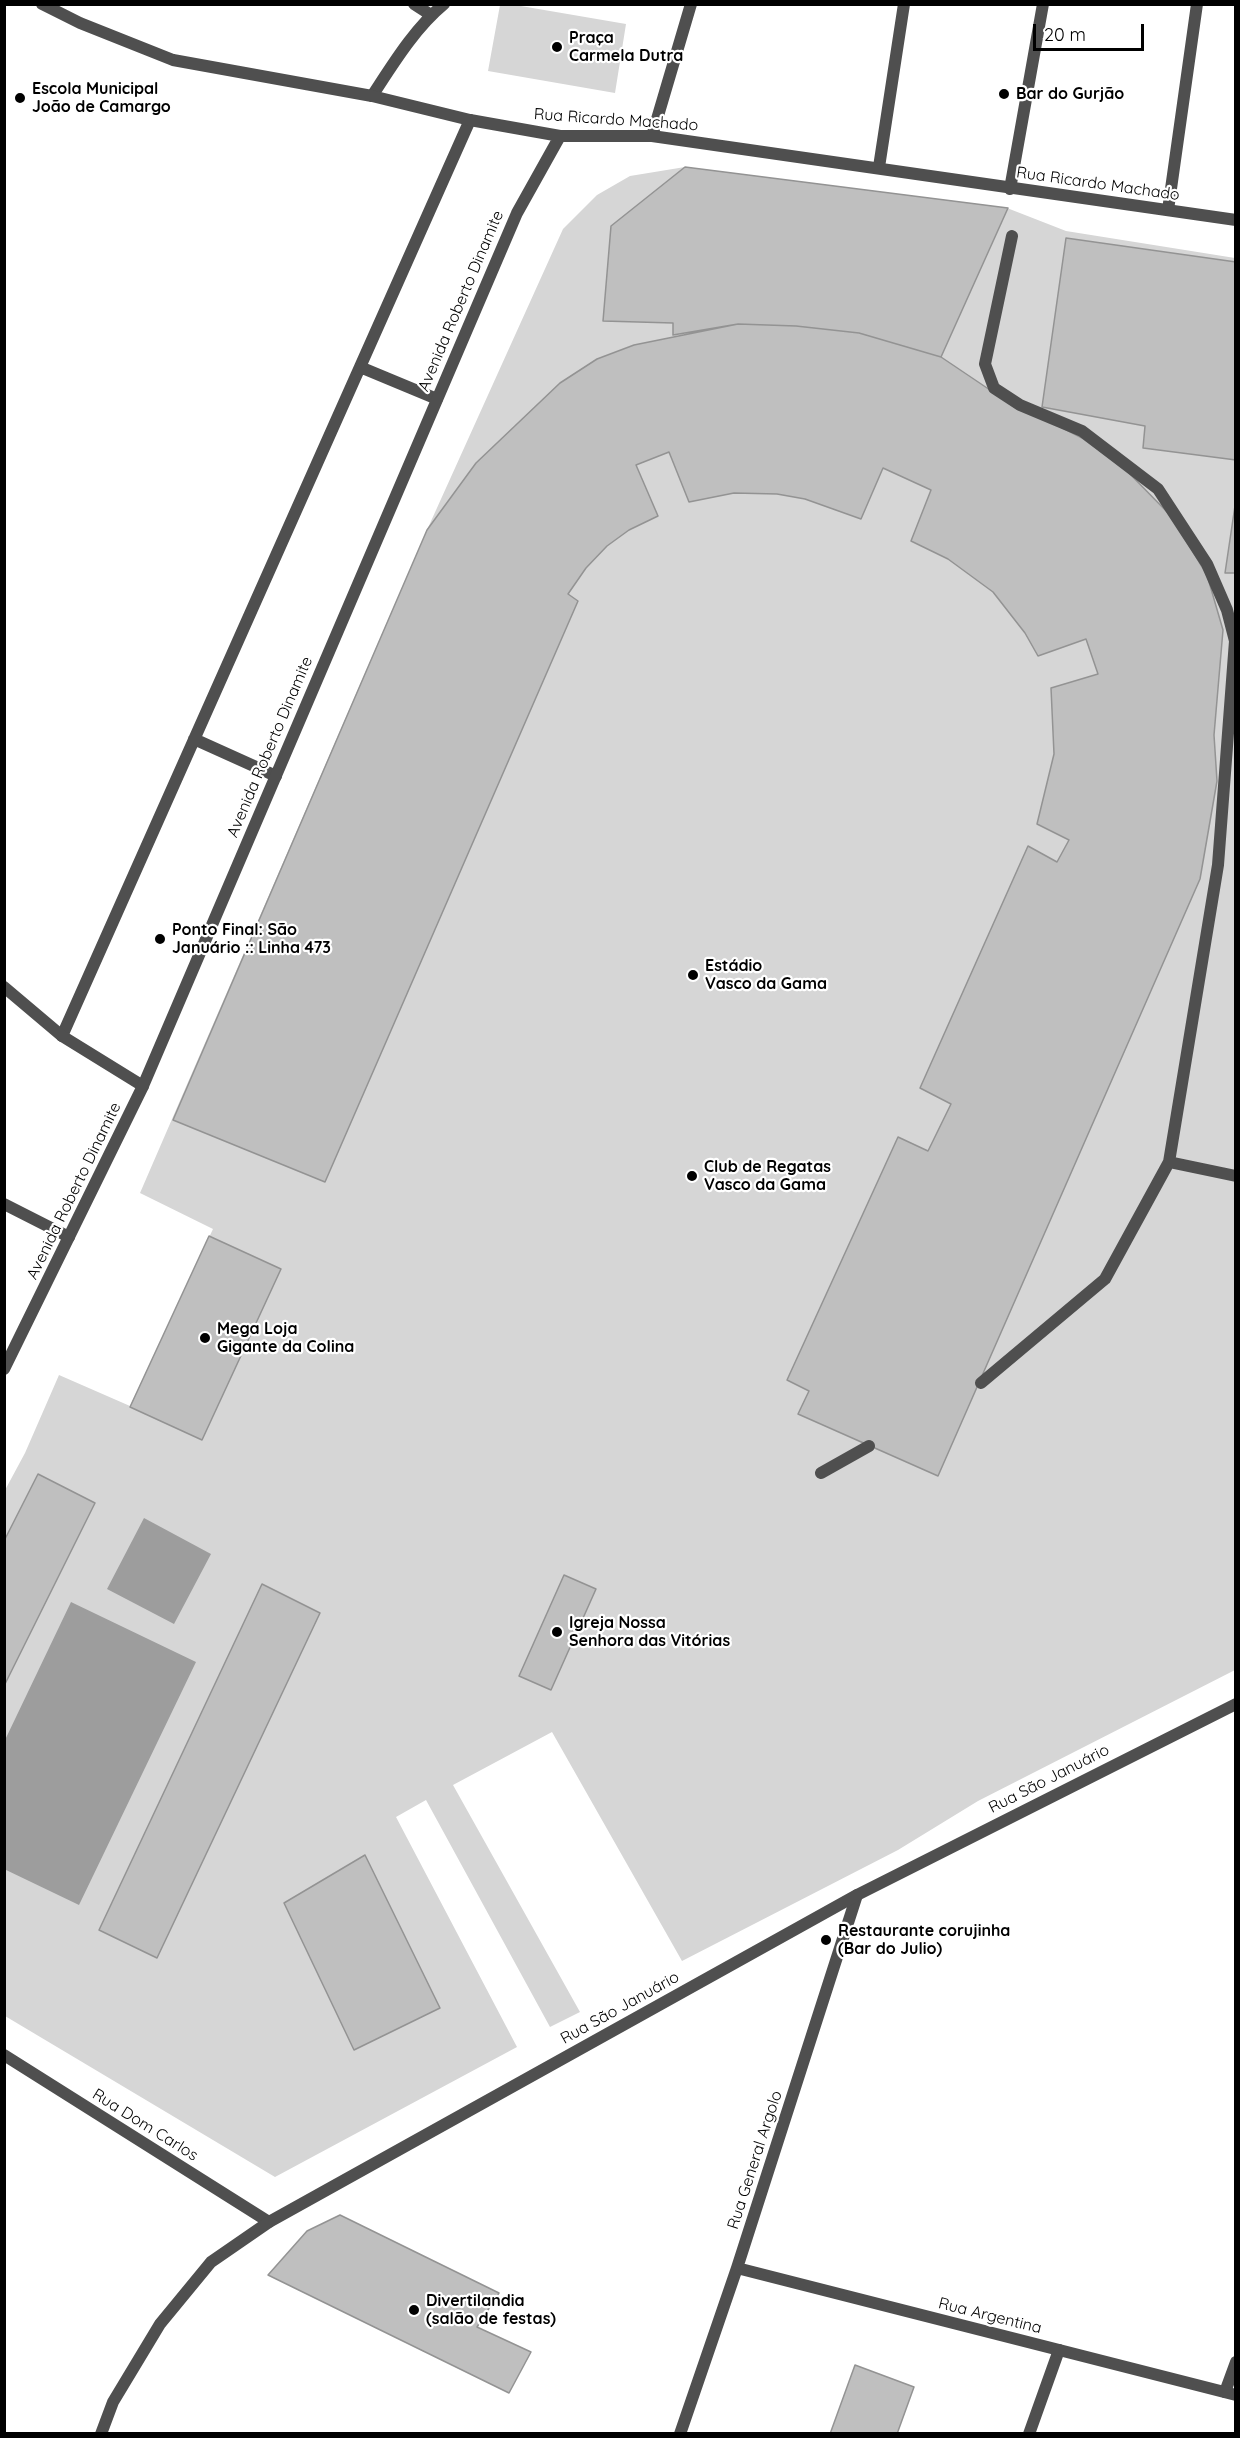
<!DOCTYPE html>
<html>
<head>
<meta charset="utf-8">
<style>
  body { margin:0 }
  #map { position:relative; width:1240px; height:2438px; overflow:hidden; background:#fff; font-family:Quicksand,sans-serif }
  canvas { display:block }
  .frame { position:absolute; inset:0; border:6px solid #000; pointer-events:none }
  .scale { position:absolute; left:1033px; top:24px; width:111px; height:27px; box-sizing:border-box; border:3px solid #000; border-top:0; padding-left:8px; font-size:18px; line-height:21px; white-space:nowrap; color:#000; -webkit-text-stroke:4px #fff; paint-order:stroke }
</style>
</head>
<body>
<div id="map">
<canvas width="1240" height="2438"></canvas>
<div class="frame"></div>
<div class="scale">20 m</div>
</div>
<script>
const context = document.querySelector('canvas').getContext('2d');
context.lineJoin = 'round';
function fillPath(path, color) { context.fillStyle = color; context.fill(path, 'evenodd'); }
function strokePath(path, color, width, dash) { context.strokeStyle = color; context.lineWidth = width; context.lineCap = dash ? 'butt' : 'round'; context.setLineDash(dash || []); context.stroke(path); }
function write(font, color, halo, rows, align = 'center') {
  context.font = font + ' Quicksand,sans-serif'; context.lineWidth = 4.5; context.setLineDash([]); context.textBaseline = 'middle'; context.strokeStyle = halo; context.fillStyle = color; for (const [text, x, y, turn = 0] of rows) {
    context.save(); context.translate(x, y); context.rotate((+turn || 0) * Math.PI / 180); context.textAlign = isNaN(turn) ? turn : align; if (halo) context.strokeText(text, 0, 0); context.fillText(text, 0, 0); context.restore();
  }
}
fillPath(new Path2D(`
  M500,5H515L626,24L615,93L488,71Z
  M685,167L1007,208L1066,231L1235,258V1670L978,1801L898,1850L682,1961L552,1732L453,1785L580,2012L550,2027L426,1800L396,1817L517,2047L275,2177L5,2016L4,1492L25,1453L59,1375L130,1406L213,1229L140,1193L427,530L563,229L597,195L630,176Z`), '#d6d6d6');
fillPath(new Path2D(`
  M144,1518L211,1554L174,1624L107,1589Z
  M71,1602L196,1662L79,1905L4,1869L5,1740Z`), '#9d9d9d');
const building = new Path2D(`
  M685,167L1008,208L941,357L859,333L796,326L738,324L673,335V323L603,321L611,226Z
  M1066,238L1236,262V460L1143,448L1145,426L1042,407Z
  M738,324L796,326L859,333L941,357L993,392L1082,438L1127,471L1172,517L1207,575L1223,630L1214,735L1217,781L1200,879L938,1476L798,1414L809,1391L787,1380L898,1137L928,1151L951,1104L920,1088L1028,846L1057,862L1069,840L1037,824L1054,754L1051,688L1098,674L1086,639L1038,656L1025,633L993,592L948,559L911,541L931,490L883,468L861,519L805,499L777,494L734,493L689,502L669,452L636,465L658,516L629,530L607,546L586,568L568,594L578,601L325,1182L173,1120L427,530L476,463L560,383L597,359L634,345Z
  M1236,499V573H1225Z
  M209,1236L281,1269L202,1440L130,1407Z
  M38,1474L95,1503L4,1686V1541Z
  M564,1575L596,1589L551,1690L519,1676Z
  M262,1584L320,1613L157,1958L99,1930Z
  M365,1855L440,2008L354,2050L284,1903Z
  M340,2215L499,2293L477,2327L531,2352L509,2393L268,2275L307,2231Z
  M855,2365L914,2387L897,2434H830Z`);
fillPath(building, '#bfbfbf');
strokePath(building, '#939393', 1.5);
strokePath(new Path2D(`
  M414,4L431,15
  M372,96C393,64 414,29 444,4
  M652,136L691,4
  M879,167L904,4
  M1168,210L1197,4
  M1012,236L985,364L994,388L1020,405L1082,431L1158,489L1207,564L1227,610L1235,641L1218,865L1169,1162
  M360,367L437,399
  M194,739L276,776
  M62,1036L470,120
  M4,1204L69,1237
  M981,1383L1105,1279L1169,1162L1236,1176
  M821,1473L869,1446
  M1225,2392L1236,2362
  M1029,2434L1059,2350`), '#4f4f4f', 12);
strokePath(new Path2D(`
  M1010,189L1043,4
  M4,987L62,1036L143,1086
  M4,2055L269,2222
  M737,2268L1236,2395
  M680,2434L737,2268L857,1895`), '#4f4f4f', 12);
strokePath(new Path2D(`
  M42,4L80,23L173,60L372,96L470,120L560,136H652L1236,220
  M4,1369L143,1086L517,213L560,136
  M101,2434L113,2402L160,2324L211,2262L269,2222L857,1895L1236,1704`), '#4f4f4f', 12);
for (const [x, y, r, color] of [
  [557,47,6,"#000"],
  [1004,94,6,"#000"],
  [20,98,6,"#000"],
  [160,939,6,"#000"],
  [693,975,6,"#000"],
  [692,1176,6,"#000"],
  [205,1338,6,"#000"],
  [557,1632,6,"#000"],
  [826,1940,6,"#000"],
  [414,2310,6,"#000"]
]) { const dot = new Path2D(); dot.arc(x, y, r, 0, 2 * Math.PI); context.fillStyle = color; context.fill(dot); strokePath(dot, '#fff', 2); }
write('bold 16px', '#000', '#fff', [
  ["Praça",569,38],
  ["Carmela Dutra",569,56],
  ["Escola Municipal",32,89],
  ["João de Camargo",32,107],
  ["Bar do Gurjão",1016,94],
  ["Ponto Final: São",172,930],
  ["Januário :: Linha 473",172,948],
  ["Estádio",705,966],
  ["Vasco da Gama",705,984],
  ["Club de Regatas",704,1167],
  ["Vasco da Gama",704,1185],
  ["Mega Loja",217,1329],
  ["Gigante da Colina",217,1347],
  ["Igreja Nossa",569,1623],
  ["Senhora das Vitórias",569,1641],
  ["Restaurante corujinha",838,1931],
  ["(Bar do Julio)",838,1949],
  ["Divertilandia",426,2301],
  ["(salão de festas)",426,2319]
], 'left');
write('16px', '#000', '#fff', [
  ["Rua Ricardo Machado",616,120,4],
  ["Rua Ricardo Machado",1098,184,8],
  ["Avenida Roberto Dinamite",461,301,-67],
  ["Avenida Roberto Dinamite",270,747,-67],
  ["Avenida Roberto Dinamite",74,1191,-64],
  ["Rua São Januário",1049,1779,-27],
  ["Rua São Januário",620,2008,-29],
  ["Rua Dom Carlos",145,2125,32],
  ["Rua General Argolo",755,2160,-72],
  ["Rua Argentina",990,2316,14]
]);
</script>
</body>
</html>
